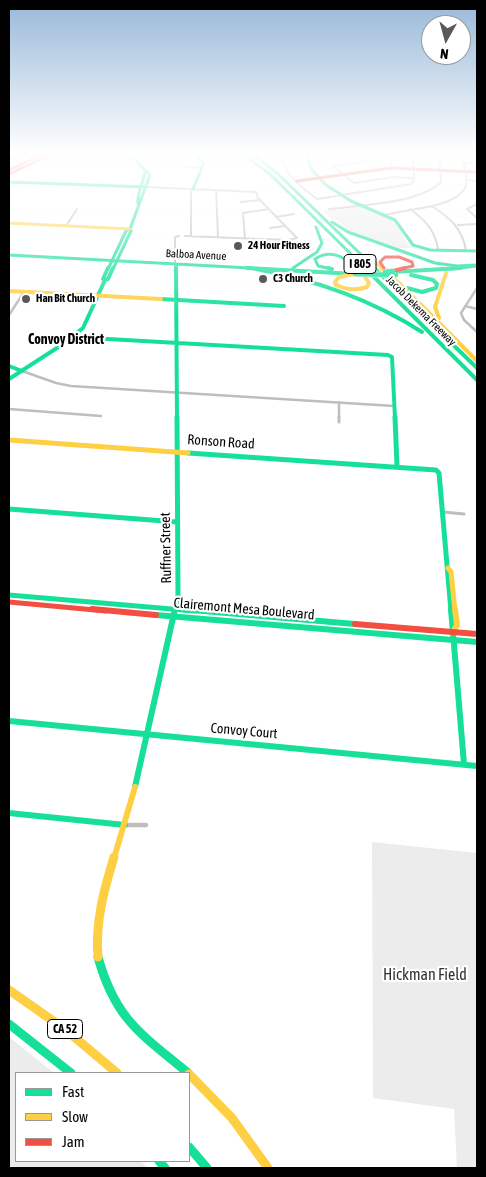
<!DOCTYPE html>
<html>
<head>
<meta charset="utf-8">
<style>
  body { margin:0 }
  #map { position:relative; width:486px; height:1177px; overflow:hidden; background:#fff; font-family:"Asap Condensed",sans-serif }
  canvas { display:block }
  .frame { position:absolute; inset:0; border:10px solid #000; pointer-events:none }
  .legend { position:absolute; left:15px; top:1072px; width:175px; height:90px; box-sizing:border-box; background:#fff; border:1px solid #999; margin:0; padding:6px 9px; list-style:none; font-size:15px; color:#000 }
  .legend li { display:flex; align-items:center; gap:10px; height:25px }
  .legend b { width:25px; border:1px solid #999 }
  .north { position:absolute; left:421px; top:15px; width:50px; height:50px; box-sizing:border-box; background:#fff; border:1px solid #999; border-radius:50%; rotate:187deg; font-size:14px; font-weight:700; line-height:20px; text-align:center; color:#000 }
  .north::after { content:''; display:block; margin:auto; width:18px; height:22px; background:#595959; clip-path:polygon(50% 0,100% 100%,50% 72%,0 100%) }
</style>
</head>
<body>
<div id="map">
<canvas width="486" height="1177"></canvas>
<div class="frame"></div>
<ul class="legend">
<li><b style="height:6px;background:#16e098"></b>Fast</li>
<li><b style="height:6px;background:#ffcf43"></b>Slow</li>
<li><b style="height:6px;background:#f24e42"></b>Jam</li>
</ul>
<div class="north">N</div>
</div>
<script>
const context = document.querySelector('canvas').getContext('2d');
context.lineJoin = 'round';
function fillPath(path, color) { context.fillStyle = color; context.fill(path, 'evenodd'); }
function strokePath(path, color, width, dash) { context.strokeStyle = color; context.lineWidth = width; context.lineCap = dash ? 'butt' : 'round'; context.setLineDash(dash || []); context.stroke(path); }
function write(font, color, halo, rows, align = 'center') {
  context.font = font + ' "Asap Condensed",sans-serif'; context.lineWidth = 4.5; context.setLineDash([]); context.textBaseline = 'middle'; context.strokeStyle = halo; context.fillStyle = color; for (const [text, x, y, turn = 0] of rows) {
    context.save(); context.translate(x, y); context.rotate((+turn || 0) * Math.PI / 180); context.textAlign = isNaN(turn) ? turn : align; if (halo) context.strokeText(text, 0, 0); context.fillText(text, 0, 0); context.restore();
  }
}
fillPath(new Path2D(`
  M358,206C377,213 401,219 405,242L415,248H398L348,230L322,211Z
  M372,842L477,853V1168H457L454,1109L373,1098Z
  M9,1037L54,1073H16V1161H141L147,1168H9Z`), '#ececec');
strokePath(new Path2D(`
  M281,153C282,173 302,188 317,199L411,184L414,180L413,153
  M390,153L391,168
  M465,154L477,155
  M330,157L339,156L343,153
  M464,163H477
  M334,166L354,183L394,177L414,178
  M334,166L364,162L367,160V153
  M186,167L202,168
  M467,180L477,181
  M146,187L256,192L258,198L297,238L287,240L185,236
  M191,189V236
  M216,190L218,237
  M241,202L260,200
  M477,204L467,209L477,218
  M432,206C450,218 462,228 466,250
  M329,209C360,205 418,204 441,182L439,153
  M410,209C425,220 435,230 438,249
  M385,215C404,209 460,208 466,185C468,176 465,166 462,158L466,153
  M276,217L294,214
  M458,225L477,224
  M66,226L77,209
  M270,228L285,226
  M245,239L243,213L269,209
  M175,262V237L179,236`), '#bebebe', 2);
strokePath(new Path2D(`
  M477,288L461,313L464,320L477,332
  M465,306L477,309
  M9,315L24,292
  M22,371L56,383L71,386L394,406
  M339,402V418
  M9,409L101,416`), '#bebebe', 2.5);
strokePath(new Path2D(`
  M339,417V422
  M443,512L464,514`), '#bebebe', 3);
strokePath(new Path2D(`
  M125,825H146`), '#bebebe', 4.5);
strokePath(new Path2D(`
  M193,153L204,162L193,189
  M242,153L271,175L366,269
  M305,153L312,170L326,185L351,201L395,220L413,245L430,250L477,251
  M256,157L277,173L376,269
  M9,160L24,153
  M9,182L146,187
  M138,204C136,193 145,181 145,169
  M332,222L348,232L435,263L457,266L477,265
  M9,255L269,269
  M176,264V269
  M251,268L258,269
  M293,268L317,252L322,243L316,227
  M108,269L126,231L130,229L150,175L135,160L121,153
  M113,269L131,231L130,229
  M332,269L318,266L315,259C329,250 340,255 353,264
  M451,269L477,266`), '#16e098', 3);
strokePath(new Path2D(`
  M176,268L177,418
  M247,268L355,274
  M251,268C313,279 369,298 422,332
  M328,268L332,269
  M365,268L477,380
  M374,268L477,368
  M392,272L461,268
  M103,279L108,268
  M407,288L422,292L436,288L437,284L433,280L411,275
  M161,299L284,306
  M73,337L388,355L392,357L395,418
  M9,366L22,371
  M9,379L60,346L83,328L105,280L108,279L113,268`), '#16e098', 4);
strokePath(new Path2D(`
  M395,417L397,466
  M188,453L436,470L439,473L451,611
  M9,509L177,522
  M9,595L195,611
  M175,611L178,597L177,417`), '#16e098', 5);
strokePath(new Path2D(`
  M180,609L355,624
  M451,609L464,764
  M156,615L477,642
  M9,721L477,766
  M135,787L175,609
  M9,813L125,825`), '#16e098', 6);
strokePath(new Path2D(`
  M98,957C115,1019 141,1034 188,1073
  M9,1024L71,1073
  M189,1147L207,1168
  M159,1161L165,1168`), '#16e098', 9);
strokePath(new Path2D(`
  M9,223L130,229
  M367,256L383,269`), '#ffcf43', 3);
strokePath(new Path2D(`
  M381,268L400,284L477,361
  M355,274L339,277L335,282L336,285C347,290 356,291 367,287L369,283L365,277
  M9,291L161,299
  M439,318L435,307L446,273`), '#ffcf43', 4);
strokePath(new Path2D(`
  M9,440L188,453
  M448,568L451,572L455,611`), '#ffcf43', 5);
strokePath(new Path2D(`
  M453,632L457,625L455,609
  M114,858L135,787`), '#ffcf43', 6);
strokePath(new Path2D(`
  M98,957C95,922 104,890 114,857
  M9,990L66,1030L117,1073
  M189,1074L232,1118L268,1168`), '#ffcf43', 9);
strokePath(new Path2D(`
  M9,170L46,153
  M9,174L54,153
  M297,181L391,168L477,172
  M384,268L380,262L385,257H399L412,262L413,266L400,269`), '#f24e42', 3);
strokePath(new Path2D(`
  M393,271L405,268`), '#f24e42', 4);
strokePath(new Path2D(`
  M9,602L106,611`), '#f24e42', 5);
strokePath(new Path2D(`
  M92,609L156,615
  M355,624L477,634`), '#f24e42', 6);
const fastBridge = new Path2D(`
  M385,272L393,271
  M355,274L396,275`);
strokePath(fastBridge, '#dbdbdb', 6, []);
strokePath(fastBridge, '#16e098', 4.5);
const sky = context.createLinearGradient(0, 0, 0, 318);
sky.addColorStop(0, '#97b8d8');
sky.addColorStop(0.48, '#fff');
sky.addColorStop(1, '#ffffff00');
context.fillStyle = sky;
context.fillRect(0, 0, 486, 318);
for (const [x, y, r, color] of [
  [238,246,5,"#595959"],
  [263,279,5,"#595959"],
  [26,299,5,"#595959"]
]) { const dot = new Path2D(); dot.arc(x, y, r, 0, 2 * Math.PI); context.fillStyle = color; context.fill(dot); strokePath(dot, '#fff', 2); }
write('bold 11px', '#000', '#fff', [
  ["24 Hour Fitness",248,246],
  ["C3 Church",273,279],
  ["Han Bit Church",36,299]
], 'left');
write('11px', '#000', '#fff', [
  ["Balboa Avenue",196,255,3],
  ["Jacob Dekema Freeway",421,311,45]
]);
for (const [x, y, w] of [
  [360,264,32],
  [65,1029,35]
]) { const box = new Path2D(); box.roundRect(x - w / 2, y - 9.5, w, 19, 4); context.fillStyle = '#fff'; context.fill(box); strokePath(box, '#000', 1); }
write('bold 12px', '#000', null, [
  ["I 805",360,264],
  ["CA 52",65,1029]
]);
write('bold 14px', '#000', '#fff', [
  ["Convoy District",66,340]
]);
write('14px', '#000', '#fff', [
  ["Ronson Road",221,442,4],
  ["Ruffner Street",166,548,-91],
  ["Clairemont Mesa Boulevard",244,609,5],
  ["Convoy Court",244,731,5]
]);
write('16px', '#333', '#fff', [
  ["Hickman Field",425,975]
]);
</script>
</body>
</html>
